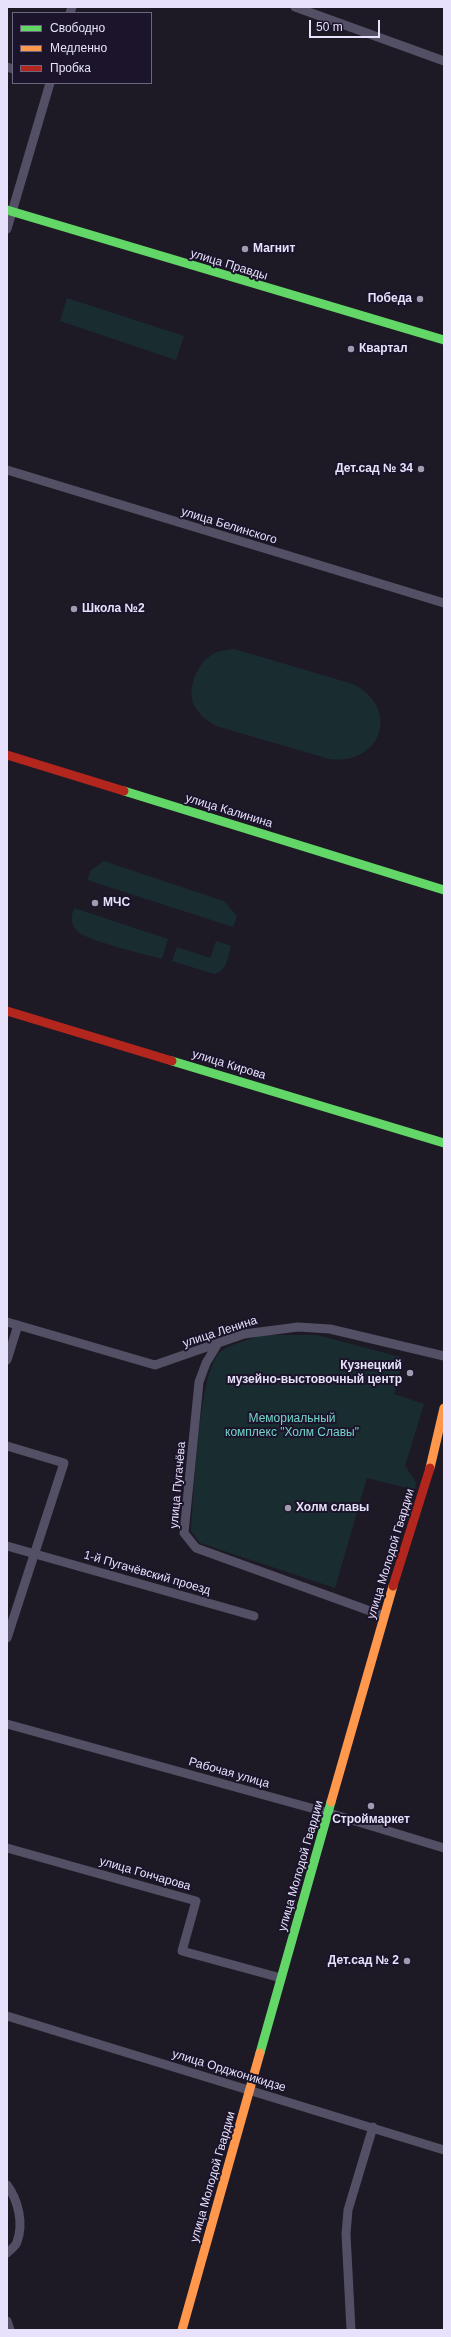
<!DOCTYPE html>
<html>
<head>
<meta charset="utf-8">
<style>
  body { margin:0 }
  #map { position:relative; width:451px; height:2337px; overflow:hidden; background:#1d1925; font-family:Helvetica,sans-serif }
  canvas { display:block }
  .frame { position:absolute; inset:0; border:8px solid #e7e1fb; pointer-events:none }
  .legend { position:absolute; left:12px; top:12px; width:140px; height:72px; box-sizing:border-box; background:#1b142a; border:1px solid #6d667e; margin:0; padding:5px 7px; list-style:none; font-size:12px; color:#e7e1fb }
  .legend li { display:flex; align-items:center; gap:8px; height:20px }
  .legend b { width:20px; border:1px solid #6d667e }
  .scale { position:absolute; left:309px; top:20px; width:71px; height:18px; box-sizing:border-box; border:2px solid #e7e1fb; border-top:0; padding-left:5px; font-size:12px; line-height:14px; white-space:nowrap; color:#e7e1fb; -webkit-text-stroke:3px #1b142a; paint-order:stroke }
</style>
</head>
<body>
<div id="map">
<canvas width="451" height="2337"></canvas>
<div class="frame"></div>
<ul class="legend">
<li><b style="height:5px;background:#63d668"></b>Свободно</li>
<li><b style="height:5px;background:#ff974d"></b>Медленно</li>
<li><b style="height:5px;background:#b3261e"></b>Пробка</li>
</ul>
<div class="scale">50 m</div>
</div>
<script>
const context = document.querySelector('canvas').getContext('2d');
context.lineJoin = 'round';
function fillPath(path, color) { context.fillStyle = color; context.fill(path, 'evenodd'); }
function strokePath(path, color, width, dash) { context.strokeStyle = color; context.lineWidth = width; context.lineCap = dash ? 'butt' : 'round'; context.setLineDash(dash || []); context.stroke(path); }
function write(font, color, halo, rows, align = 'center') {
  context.font = font + ' Helvetica,sans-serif'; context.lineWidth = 4; context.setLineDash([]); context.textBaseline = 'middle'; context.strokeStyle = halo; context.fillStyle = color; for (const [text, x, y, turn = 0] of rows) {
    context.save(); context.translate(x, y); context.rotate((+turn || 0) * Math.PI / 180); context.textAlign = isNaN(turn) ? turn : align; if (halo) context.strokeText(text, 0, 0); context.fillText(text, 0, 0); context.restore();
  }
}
fillPath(new Path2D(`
  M67,298L184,336L176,360L60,321Z
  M234,649L353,684C401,708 382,766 329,759L216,726C207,721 199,715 194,705C186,689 198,662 213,654C219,650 227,650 234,649Z
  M104,861L224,901L237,916L233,927L87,880L91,870Z
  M74,908L168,939L162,959C148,955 84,940 77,931C70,924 71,917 74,908Z
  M216,941L231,946C228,957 227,972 214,974L172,961L177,947L210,958Z
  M262,1335H317L404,1358L394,1394L424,1404L405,1466L416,1482L415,1490L367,1478L335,1588L200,1543L191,1531C194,1497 198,1372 220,1352C227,1345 252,1339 262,1335Z`), '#192d31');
strokePath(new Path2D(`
  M295,7L444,61
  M70,13L72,7
  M7,67L13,69
  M7,229L50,83
  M7,470L444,603
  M7,1322L155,1365L244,1334L298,1327L330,1329L444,1356
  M217,1345L206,1363L199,1382L184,1533L196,1548L384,1616
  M7,1360L18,1325
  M7,1446L64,1463L7,1638
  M7,1546L254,1616
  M7,1724L329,1813L444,1848
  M7,1848L196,1901L182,1951L281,1978
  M7,2016L444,2150
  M7,2185C18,2200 24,2223 17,2242C16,2246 10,2250 7,2253
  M7,2321L10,2330
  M351,2330L346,2234L348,2210L373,2127`), '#534f64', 9);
strokePath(new Path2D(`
  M7,210L444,340
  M124,791L444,890
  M172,1061L444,1143
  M260,2053L331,1802`), '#63d668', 9);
strokePath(new Path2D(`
  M430,1468L444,1408
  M331,1802L393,1586
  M182,2330L260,2053`), '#ff974d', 9);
strokePath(new Path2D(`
  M7,755L124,791
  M7,1011L172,1061
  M393,1586L430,1468`), '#b3261e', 9);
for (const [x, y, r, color] of [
  [245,249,4,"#a09bb0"],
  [420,299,4,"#a09bb0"],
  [351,349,4,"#a09bb0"],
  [421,469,4,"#a09bb0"],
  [74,609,4,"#a09bb0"],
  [95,903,4,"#a09bb0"],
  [410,1373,4,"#a09bb0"],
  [288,1508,4,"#a09bb0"],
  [371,1806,4,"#a09bb0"],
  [407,1961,4,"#a09bb0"]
]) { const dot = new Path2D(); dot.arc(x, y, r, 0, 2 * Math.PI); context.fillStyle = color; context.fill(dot); strokePath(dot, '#1b142a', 1.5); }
write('bold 12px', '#e7e1fb', '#1b142a', [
  ["Магнит",253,249],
  ["Победа",412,299,"right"],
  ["Квартал",359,349],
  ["Дет.сад № 34",413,469,"right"],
  ["Школа №2",82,609],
  ["МЧС",103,903],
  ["Кузнецкий",402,1366,"right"],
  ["музейно-выстовочный центр",402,1380,"right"],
  ["Холм славы",296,1508],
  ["Строймаркет",371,1820,"center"],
  ["Дет.сад № 2",399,1961,"right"]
], 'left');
write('12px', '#e7e1fb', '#1b142a', [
  ["улица Правды",229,265,17],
  ["улица Белинского",229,526,17],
  ["улица Калинина",229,811,17],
  ["улица Кирова",229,1065,17],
  ["улица Ленина",220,1332,-18],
  ["улица Пугачёва",178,1485,-85],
  ["улица Молодой Гвардии",391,1554,-73],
  ["1-й Пугачёвский проезд",147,1573,16],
  ["Рабочая улица",229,1773,16],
  ["улица Молодой Гвардии",301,1866,-74],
  ["улица Гончарова",145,1874,16],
  ["улица Орджоникидзе",229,2071,17],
  ["улица Молодой Гвардии",213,2177,-74]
]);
write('12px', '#73d5c9', '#1b142a', [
  ["Мемориальный",292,1419],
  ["комплекс \"Холм Славы\"",292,1433]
]);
</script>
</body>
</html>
